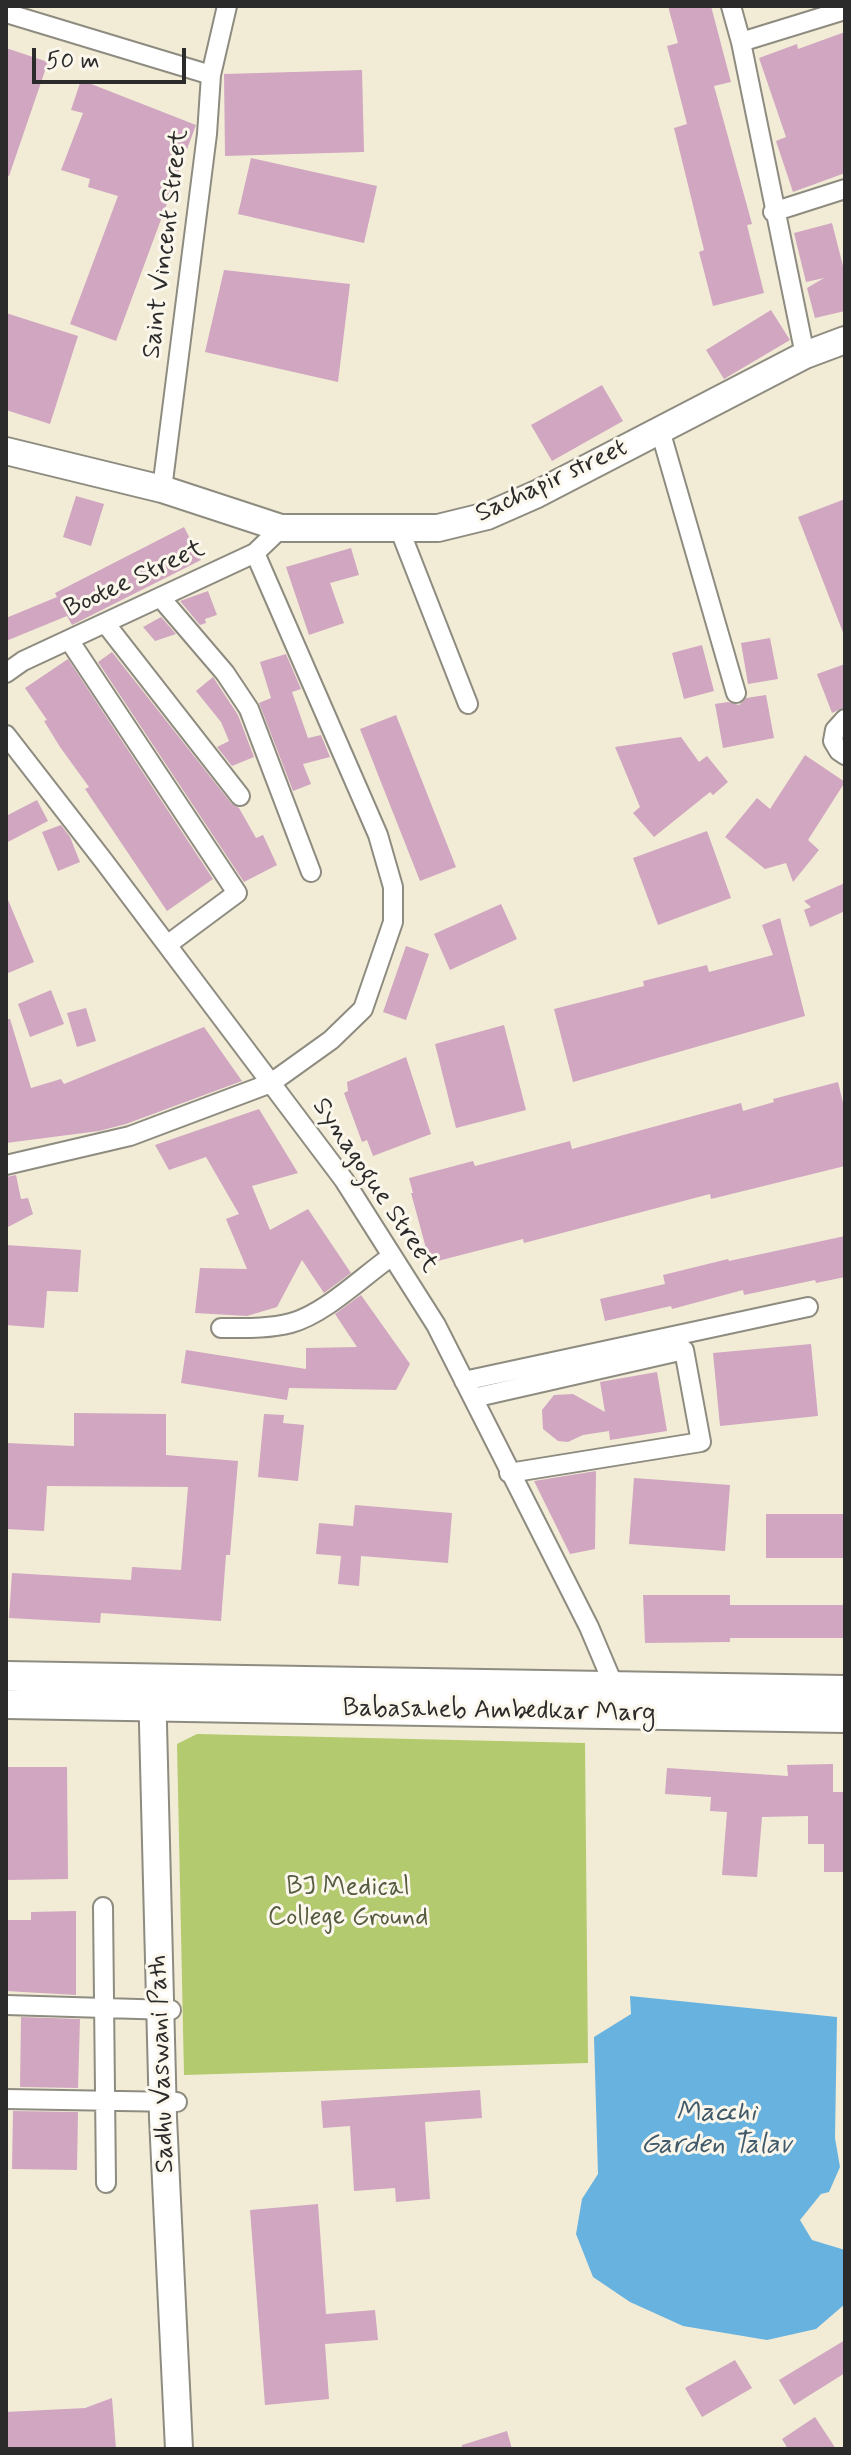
<!DOCTYPE html>
<html>
<head>
<meta charset="utf-8">
<style>
  body { margin:0 }
  #map { position:relative; width:851px; height:2455px; overflow:hidden; background:#f2ecd6; font-family:Mynerve,sans-serif }
  canvas { display:block }
  .frame { position:absolute; inset:0; border:8px solid #2b2b2b; pointer-events:none }
  .scale { position:absolute; left:32px; top:48px; width:154px; height:36px; box-sizing:border-box; border:4px solid #2b2b2b; border-top:0; padding-left:10px; font-size:24px; line-height:28px; white-space:nowrap; color:#2b2b2b; -webkit-text-stroke:6px #fbf7ec; paint-order:stroke }
</style>
</head>
<body>
<div id="map">
<canvas width="851" height="2455"></canvas>
<div class="frame"></div>
<div class="scale">50 m</div>
</div>
<script>
const context = document.querySelector('canvas').getContext('2d');
context.lineJoin = 'round';
function fillPath(path, color) { context.fillStyle = color; context.fill(path, 'evenodd'); }
function strokePath(path, color, width, dash) { context.strokeStyle = color; context.lineWidth = width; context.lineCap = dash ? 'butt' : 'round'; context.setLineDash(dash || []); context.stroke(path); }
function write(font, color, halo, rows, align = 'center') {
  context.font = font + ' Mynerve,sans-serif'; context.lineWidth = 6; context.setLineDash([]); context.textBaseline = 'middle'; context.strokeStyle = halo; context.fillStyle = color; for (const [text, x, y, turn = 0] of rows) {
    context.save(); context.translate(x, y); context.rotate((+turn || 0) * Math.PI / 180); context.textAlign = isNaN(turn) ? turn : align; if (halo) context.strokeText(text, 0, 0); context.fillText(text, 0, 0); context.restore();
  }
}
fillPath(new Path2D(`
  M197,1734L585,1743L588,2063L184,2075L177,1744Z`), '#b3ca6f');
fillPath(new Path2D(`
  M630,1996L837,2017L835,2138L840,2167L829,2192L821,2194L800,2220L812,2240L845,2250V2304L816,2329L767,2340L683,2326L630,2302L593,2277L576,2234L582,2199L598,2174L594,2037L631,2014Z`), '#68b2e0');
fillPath(new Path2D(`
  M668,6H711L731,82L714,86L752,224L747,225L764,293L713,306L699,252L704,250L674,128L687,124L667,46L678,43Z
  M845,32V173L793,192L776,141L786,137L759,58L797,44L798,49Z
  M6,48L48,62L9,176L6,175Z
  M362,70L364,152L225,156L224,74Z
  M81,80L196,125L116,341L70,324L118,196L88,187L90,179L61,170L83,113L71,110Z
  M251,158L377,186L364,243L238,214Z
  M832,223L843,266L845,265V311L815,318L807,288L824,278L806,282L794,233Z
  M224,270L350,284L338,382L205,352Z
  M771,310L790,340L724,379L706,350Z
  M6,313L78,336L50,424L6,410Z
  M602,385L623,421L552,461L531,425Z
  M76,496L104,504L91,546L63,537Z
  M845,499V635H844L798,517Z
  M184,527L201,560L72,625L67,616L6,641V618L57,597L55,593Z
  M351,548L359,575L330,583L344,623L309,635L286,567Z
  M208,591L217,615L205,619L206,623L200,625L180,601Z
  M161,617L176,634L155,641L143,627Z
  M770,638L778,679L748,684L741,643Z
  M702,645L714,691L684,699L672,653Z
  M112,652L231,803L239,808L256,838L263,835L277,865L244,882L98,662Z
  M286,654L301,689L292,692L308,738L321,735L330,757L303,764L311,784L293,791L259,703L271,698L260,662Z
  M68,659L213,879L167,911L85,789L89,787L60,747L44,721L47,720L25,688Z
  M845,664V707L832,713L817,674Z
  M213,677L238,715L254,757L232,766L217,747L229,741L221,722L196,691Z
  M766,695L774,738L723,748L715,704L728,702L739,705L746,698Z
  M396,715L456,867L420,881L360,729Z
  M681,737L699,762L707,756L728,782L713,795L710,792L654,837L633,813L640,807L615,747Z
  M805,755L845,782L808,840L819,850L793,882L786,863L765,869L725,837L757,798L770,809Z
  M37,800L48,821L6,843V816Z
  M61,825L70,837L80,862L58,871L42,832Z
  M707,831L731,898L658,925L633,858Z
  M845,883V911L810,927L804,910L811,907L804,901Z
  M6,895L34,962L6,974Z
  M501,904L517,939L450,970L434,934Z
  M780,918L805,1016L573,1082L554,1009L644,986L643,981L707,965L709,972L773,955L762,925Z
  M406,946L429,954L406,1020L383,1012Z
  M51,990L64,1024L30,1037L18,1004Z
  M86,1008L96,1041L77,1047L67,1013Z
  M6,1019H10L31,1088L61,1079L64,1084L204,1027L242,1081L126,1124L99,1131L6,1143Z
  M504,1025L526,1110L456,1128L435,1044Z
  M406,1057L431,1134L373,1156L367,1140L362,1142L344,1093L348,1091L347,1082Z
  M838,1082L845,1111V1166L711,1199L710,1194L524,1243L523,1239L430,1263L411,1193H413L409,1178L473,1161L475,1166L570,1141L572,1149L741,1103L743,1111L774,1102L773,1099Z
  M259,1109L298,1173L252,1186L270,1230L308,1209L351,1273L324,1293L302,1260L277,1307L247,1316L195,1313L200,1268L247,1269L226,1219L239,1214L206,1157L169,1170L155,1145Z
  M16,1175L21,1199L28,1198L33,1214L6,1228V1177Z
  M845,1236V1277L816,1283L815,1280L744,1295L743,1290L672,1309L671,1306L605,1321L600,1299L665,1284L663,1275L728,1259L729,1261Z
  M6,1245L81,1250L78,1292L47,1291L44,1328L6,1325Z
  M361,1295L410,1364L396,1390L289,1388L287,1400L181,1383L186,1350L306,1369V1348L357,1347L335,1314Z
  M811,1344L818,1416L720,1426L713,1353Z
  M657,1372L667,1431L610,1440L609,1431L583,1435L568,1442L558,1441L543,1429L542,1410L554,1395L573,1394L605,1412L600,1382Z
  M74,1413L166,1414V1455L238,1461L230,1555H226L221,1621L101,1613L100,1623L9,1618L12,1573L131,1580L132,1567L181,1570L188,1487L47,1486L44,1531L6,1529V1443L74,1446Z
  M264,1414L284,1415L283,1423L304,1425L298,1481L258,1477Z
  M596,1471L595,1549L570,1554L534,1481Z
  M634,1478L730,1485L725,1551L629,1544Z
  M355,1505L452,1513L448,1563L361,1556L359,1586L338,1584L341,1556L316,1554L319,1523L353,1526Z
  M766,1514H845V1558H766Z
  M643,1595H730V1605H844V1638H730V1642L645,1643Z
  M833,1764V1792H845V1872H824V1844H808V1816L762,1817L757,1877L722,1875L727,1812L710,1811L711,1797L665,1794L667,1768L788,1776L787,1765Z
  M6,1767H67L68,1879L6,1880Z
  M76,1911V1995L6,1991V1920H31V1912Z
  M21,2017L80,2019L78,2088L20,2087Z
  M480,2090L482,2118L425,2122L430,2199L396,2202L395,2188L354,2191L350,2126L323,2128L321,2101Z
  M13,2111L78,2112L77,2170L12,2169Z
  M318,2204L326,2314L375,2310L378,2340L325,2344L329,2399L265,2405L250,2210Z
  M845,2340V2373L794,2405L779,2380Z
  M735,2360L752,2388L702,2417L685,2388Z
  M112,2398L116,2449H6V2412L85,2408Z
  M815,2417L836,2449H788L782,2439Z
  M507,2431L512,2449H462V2445Z`), '#d0a6c1');
const street = new Path2D(`
  M731,6L741,42L805,355
  M6,13L211,75
  M741,42L845,10
  M773,212L845,189
  M660,430L736,693
  M162,489L207,134L211,75L227,6
  M399,528L468,704
  M160,597L225,673L249,709L311,872
  M105,623L240,796
  M69,640L237,893L167,945
  M6,673L23,661L255,553L281,528
  M845,719L835,730L833,741L839,751L845,755
  M6,735L103,860L344,1180L436,1325L589,1627L614,1686V1694
  M6,1165L130,1136L271,1083L331,1040L363,1009L393,922V887L378,835L255,553
  M221,1328C245,1328 268,1329 291,1323C325,1314 363,1276 392,1256
  M464,1381L808,1307
  M473,1398L684,1350L701,1442L509,1473
  M103,1907L106,2183
  M6,2005L171,2010
  M6,2099L177,2102`);
const secondary = new Path2D(`
  M6,451L162,489L281,528H438L487,516L537,494L805,355L845,340
  M152,1685L163,2118L179,2449`);
const primary = new Path2D(`
  M6,1676L845,1690
  M6,1704L845,1718`);
strokePath(street, '#8e8c80', 22);
strokePath(secondary, '#8e8c80', 30);
strokePath(primary, '#8e8c80', 32);
strokePath(street, '#fff', 18);
strokePath(secondary, '#fff', 26);
strokePath(primary, '#fff', 28);
write('26px', '#2b2b2b', '#fbf7ec', [
  ["Saint Vincent Street",167,244,-83],
  ["Sachapir street",552,482,-25],
  ["Bootee Street",135,580,-25],
  ["Synagogue Street",374,1186,56],
  ["Babasaheb Ambedkar Marg",499,1712,1],
  ["Sadhu Vaswani Path",163,2064,-92]
]);
write('26px', '#545b3f', '#fbf7ec', [
  ["BJ Medical",348,1889],
  ["College Ground",348,1919]
]);
write('italic 28px', '#405a6a', '#fbf7ec', [
  ["Macchi",716,2114],
  ["Garden Talav",716,2146]
]);
</script>
</body>
</html>
